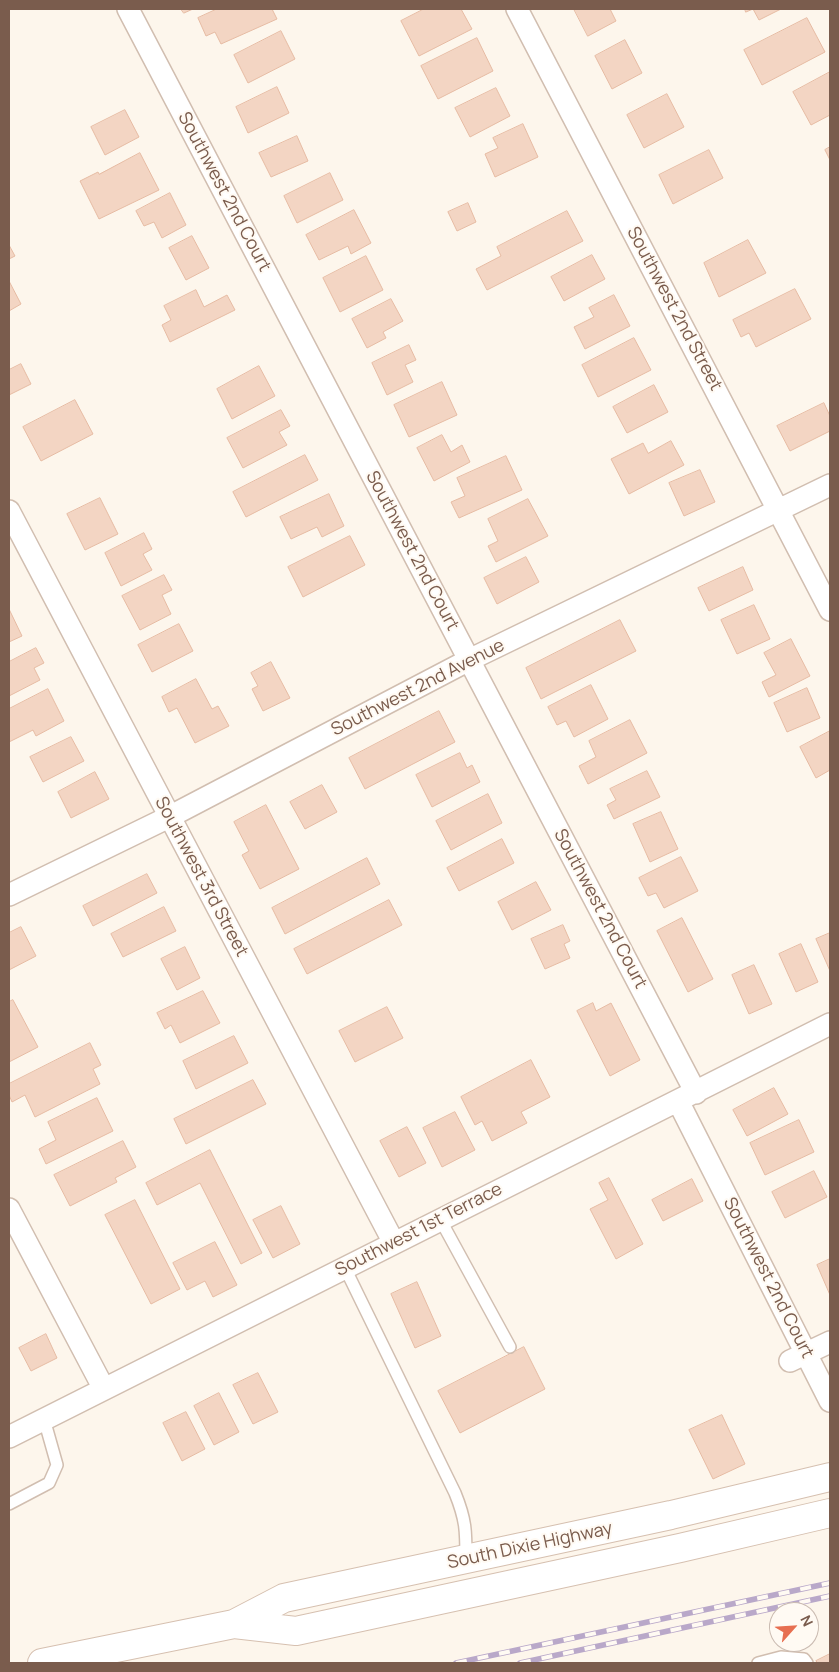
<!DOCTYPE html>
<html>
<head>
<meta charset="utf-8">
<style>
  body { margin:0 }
  #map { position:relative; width:839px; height:1672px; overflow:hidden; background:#fdf6ec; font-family:Manrope,sans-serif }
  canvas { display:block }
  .frame { position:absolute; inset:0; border:10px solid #7a5c4d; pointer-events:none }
  .north { position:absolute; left:769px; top:1602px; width:50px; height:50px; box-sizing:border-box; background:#fffaf3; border:1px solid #cabbb1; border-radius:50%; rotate:64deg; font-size:14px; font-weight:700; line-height:20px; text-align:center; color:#7a5c4d }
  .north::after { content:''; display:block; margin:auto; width:18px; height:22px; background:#e76f51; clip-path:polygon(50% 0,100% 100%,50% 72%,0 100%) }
</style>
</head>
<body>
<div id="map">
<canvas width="839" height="1672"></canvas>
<div class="frame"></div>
<div class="north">N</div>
</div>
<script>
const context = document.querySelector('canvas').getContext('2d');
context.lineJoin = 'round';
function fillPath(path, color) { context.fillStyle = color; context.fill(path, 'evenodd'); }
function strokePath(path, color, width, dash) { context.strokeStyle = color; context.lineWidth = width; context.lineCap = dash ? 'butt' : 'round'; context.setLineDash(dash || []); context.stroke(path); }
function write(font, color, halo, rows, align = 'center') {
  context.font = font + ' Manrope,sans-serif'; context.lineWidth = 4; context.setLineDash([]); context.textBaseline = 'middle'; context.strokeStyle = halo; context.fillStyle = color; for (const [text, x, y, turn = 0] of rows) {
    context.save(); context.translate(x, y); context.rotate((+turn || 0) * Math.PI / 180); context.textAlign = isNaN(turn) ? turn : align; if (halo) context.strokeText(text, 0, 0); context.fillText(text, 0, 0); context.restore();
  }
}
const building = new Path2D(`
  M181,9H193L184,13Z
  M217,9H272L277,19L221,44L215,32L206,36L198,18Z
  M424,9H461L472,29L419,56L401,21Z
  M574,9H610L616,21L588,36Z
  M745,9H781L759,20L753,9L746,12Z
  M807,18L825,52L762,85L744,50Z
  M281,31L295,59L248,83L234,55Z
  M477,38L493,71L438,99L421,66Z
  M625,40L642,73L612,89L595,56Z
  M830,72V115L811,125L793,92Z
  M277,87L289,113L248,133L236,107Z
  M496,88L510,116L470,137L455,108Z
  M667,94L684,127L644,148L627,115Z
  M125,110L139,137L105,155L91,127Z
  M523,124L538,157L495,177L485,154L498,148L493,138Z
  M297,136L308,161L271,177L259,153Z
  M830,147V160L825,150Z
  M709,150L723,178L673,204L659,175Z
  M140,153L159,190L99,219L80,181L98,172L99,174Z
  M330,173L343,200L297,223L284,196Z
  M170,193L186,225L162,238L154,222L144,226L136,211Z
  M468,203L476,222L457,231L448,212Z
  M354,210L371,243L351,254L348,246L319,260L306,235Z
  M567,211L583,241L487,290L476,269L501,256L497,247Z
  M192,236L209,268L186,280L169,248Z
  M748,240L766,273L719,297L704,263Z
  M9,245L15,256L9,259Z
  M592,255L605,279L564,301L551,277Z
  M366,256L383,290L340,312L323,278Z
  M9,281L21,304L9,311Z
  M795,289L811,319L756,347L749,333L741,337L733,320Z
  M196,290L204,307L227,295L235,310L170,342L162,325L171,320L164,306Z
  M614,295L630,326L585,349L574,327L594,317L589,308Z
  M391,299L403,321L383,332L386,338L367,348L352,319Z
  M634,338L651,370L598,397L582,365Z
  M409,345L416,360L405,365L413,382L387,395L372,363Z
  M21,364L31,384L9,395V370Z
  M259,366L275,396L232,419L217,389Z
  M442,382L457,415L409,437L394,405Z
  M654,385L668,412L627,433L613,407Z
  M75,400L93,434L41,461L23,427Z
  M824,403L830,416V431L790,451L777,426Z
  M281,410L290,426L279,432L287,445L243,468L227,438Z
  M442,435L451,452L462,445L470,462L434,481L417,448Z
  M671,441L684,465L629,494L611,459L643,443L648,453Z
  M305,455L318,480L246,517L233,492Z
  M506,456L522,490L459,518L451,502L465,496L457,478Z
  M700,470L715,502L684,516L669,483Z
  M329,494L344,526L322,537L317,527L291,539L280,517Z
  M100,498L118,534L85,550L67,514Z
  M528,499L548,536L496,562L488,546L498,541L488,519Z
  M144,533L152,549L143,554L152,570L121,586L105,553Z
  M350,536L365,565L303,597L288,567Z
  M526,557L539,582L497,604L484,578Z
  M743,567L753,590L709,611L698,588Z
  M164,575L172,590L162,595L171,614L140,630L122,596Z
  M754,605L770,639L737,654L721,620Z
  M9,609L22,636L9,642Z
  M620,620L636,651L541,699L526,668Z
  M179,624L193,651L152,672L138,645Z
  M791,639L810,676L769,697L762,682L776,675L764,653Z
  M36,648L44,663L34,668L40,680L9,696V662Z
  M271,662L290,698L263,711L252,689L258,686L251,673Z
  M196,679L212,709L218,706L229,726L195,743L177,708L169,712L162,697Z
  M591,685L608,719L574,737L566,721L557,725L548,707Z
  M807,688L820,718L787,732L774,703Z
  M48,689L64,721L36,736L33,730L9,742V709Z
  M439,711L455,742L365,789L349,758Z
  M630,720L647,753L588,784L579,766L596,757L589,741Z
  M830,731V770L816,778L800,747Z
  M71,737L84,761L43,782L30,757Z
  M460,753L467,768L472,765L480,782L432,807L416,775Z
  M647,771L660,797L614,819L607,805L616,800L610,789Z
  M95,772L109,799L71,818L58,792Z
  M322,785L337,812L305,829L290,802Z
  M488,794L502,823L451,850L436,821Z
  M266,805L299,869L260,889L242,855L249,851L234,822Z
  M661,812L678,849L650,862L633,824Z
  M502,839L514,863L459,891L447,868Z
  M681,857L698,891L664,908L656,893L648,896L639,878Z
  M367,858L380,884L285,934L272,908Z
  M147,874L157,893L93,926L83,906Z
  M536,882L551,910L512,930L498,902Z
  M389,900L402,925L307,974L294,949Z
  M164,907L176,931L123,957L111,934Z
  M682,918L713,979L688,992L657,931Z
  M563,925L570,941L564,944L570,958L545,969L531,939Z
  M21,927L36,956L9,970V933Z
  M830,933V971L816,939Z
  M801,944L818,982L796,992L779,954Z
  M185,947L200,978L177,990L161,959Z
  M754,965L772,1004L749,1014L732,975Z
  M203,991L220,1023L180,1043L171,1025L165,1029L157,1013Z
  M13,1000L38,1047L9,1062V1002Z
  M593,1003L596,1011L611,1003L640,1060L610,1076L577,1011Z
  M387,1007L403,1038L355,1062L339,1031Z
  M234,1036L248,1063L196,1089L183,1061Z
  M90,1043L101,1065L93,1069L100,1084L35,1117L25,1095L12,1102L9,1095V1084Z
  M531,1060L550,1097L521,1112L527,1123L492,1141L482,1121L475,1125L461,1097Z
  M253,1080L266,1104L186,1144L174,1119Z
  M774,1088L788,1114L747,1136L733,1110Z
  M97,1098L113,1131L46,1164L39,1149L56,1140L48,1122Z
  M455,1112L475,1150L442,1167L423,1128Z
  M799,1120L814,1152L765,1175L750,1143Z
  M407,1127L426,1163L399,1177L380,1141Z
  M123,1141L136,1167L115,1178L117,1182L70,1206L54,1175Z
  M210,1150L262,1253L241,1264L200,1183L157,1205L146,1183Z
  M814,1171L827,1197L785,1218L772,1192Z
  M609,1178L643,1244L616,1259L590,1209L608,1200L599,1183Z
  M692,1179L703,1201L663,1221L652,1200Z
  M135,1200L180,1289L151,1304L105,1215Z
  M281,1206L300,1244L273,1258L253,1220Z
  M215,1242L237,1285L213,1297L205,1281L187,1290L173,1263Z
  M830,1259V1295L817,1265Z
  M417,1282L441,1336L415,1348L391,1294Z
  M46,1334L57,1358L31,1371L19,1348Z
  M524,1347L545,1389L460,1433L438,1391Z
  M258,1373L278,1412L253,1424L233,1385Z
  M219,1393L239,1432L214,1445L194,1406Z
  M186,1412L205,1449L182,1461L163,1423Z
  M722,1415L745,1464L713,1479L689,1430Z
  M830,1654V1663H818L816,1661Z`);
fillPath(building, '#f3d5c3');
strokePath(building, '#e6bba3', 1);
const lane = new Path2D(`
  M440,1219L510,1347
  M345,1268L455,1493C466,1520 466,1531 466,1559
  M9,1504L49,1483L57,1465L44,1419
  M758,1663L781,1657L804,1659L807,1663`);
const street = new Path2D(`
  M128,9L696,1093
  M517,9L830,610
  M9,511L394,1243
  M9,895L169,817L469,660L830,485
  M678,1101L830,1401
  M9,1209L104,1389
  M790,1361L830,1342
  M9,1437L830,1024`);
const secondary = new Path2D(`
  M234,1624L296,1631L680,1548L830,1513
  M42,1663L234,1624L284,1598L671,1515L830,1477`);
strokePath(lane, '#d1beb0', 14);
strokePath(street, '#d1beb0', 24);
strokePath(secondary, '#d6c0b0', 30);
strokePath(lane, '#fff', 11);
strokePath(street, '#fff', 21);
strokePath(secondary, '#fff', 28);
const rail = new Path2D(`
  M456,1663L830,1583
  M520,1663L830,1596`);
strokePath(rail, '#b9a8c9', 5.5);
strokePath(rail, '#fffaf3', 4, [11]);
write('18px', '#7a5c4d', '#fffaf3', [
  ["Southwest 2nd Court",224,192,62],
  ["Southwest 2nd Street",674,309,62],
  ["Southwest 2nd Court",412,551,62],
  ["Southwest 2nd Avenue",418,688,-27],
  ["Southwest 3rd Street",201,877,62],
  ["Southwest 2nd Court",600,909,62],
  ["Southwest 1st Terrace",419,1230,-27],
  ["Southwest 2nd Court",768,1278,63],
  ["South Dixie Highway",530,1546,-12]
]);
</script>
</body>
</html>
